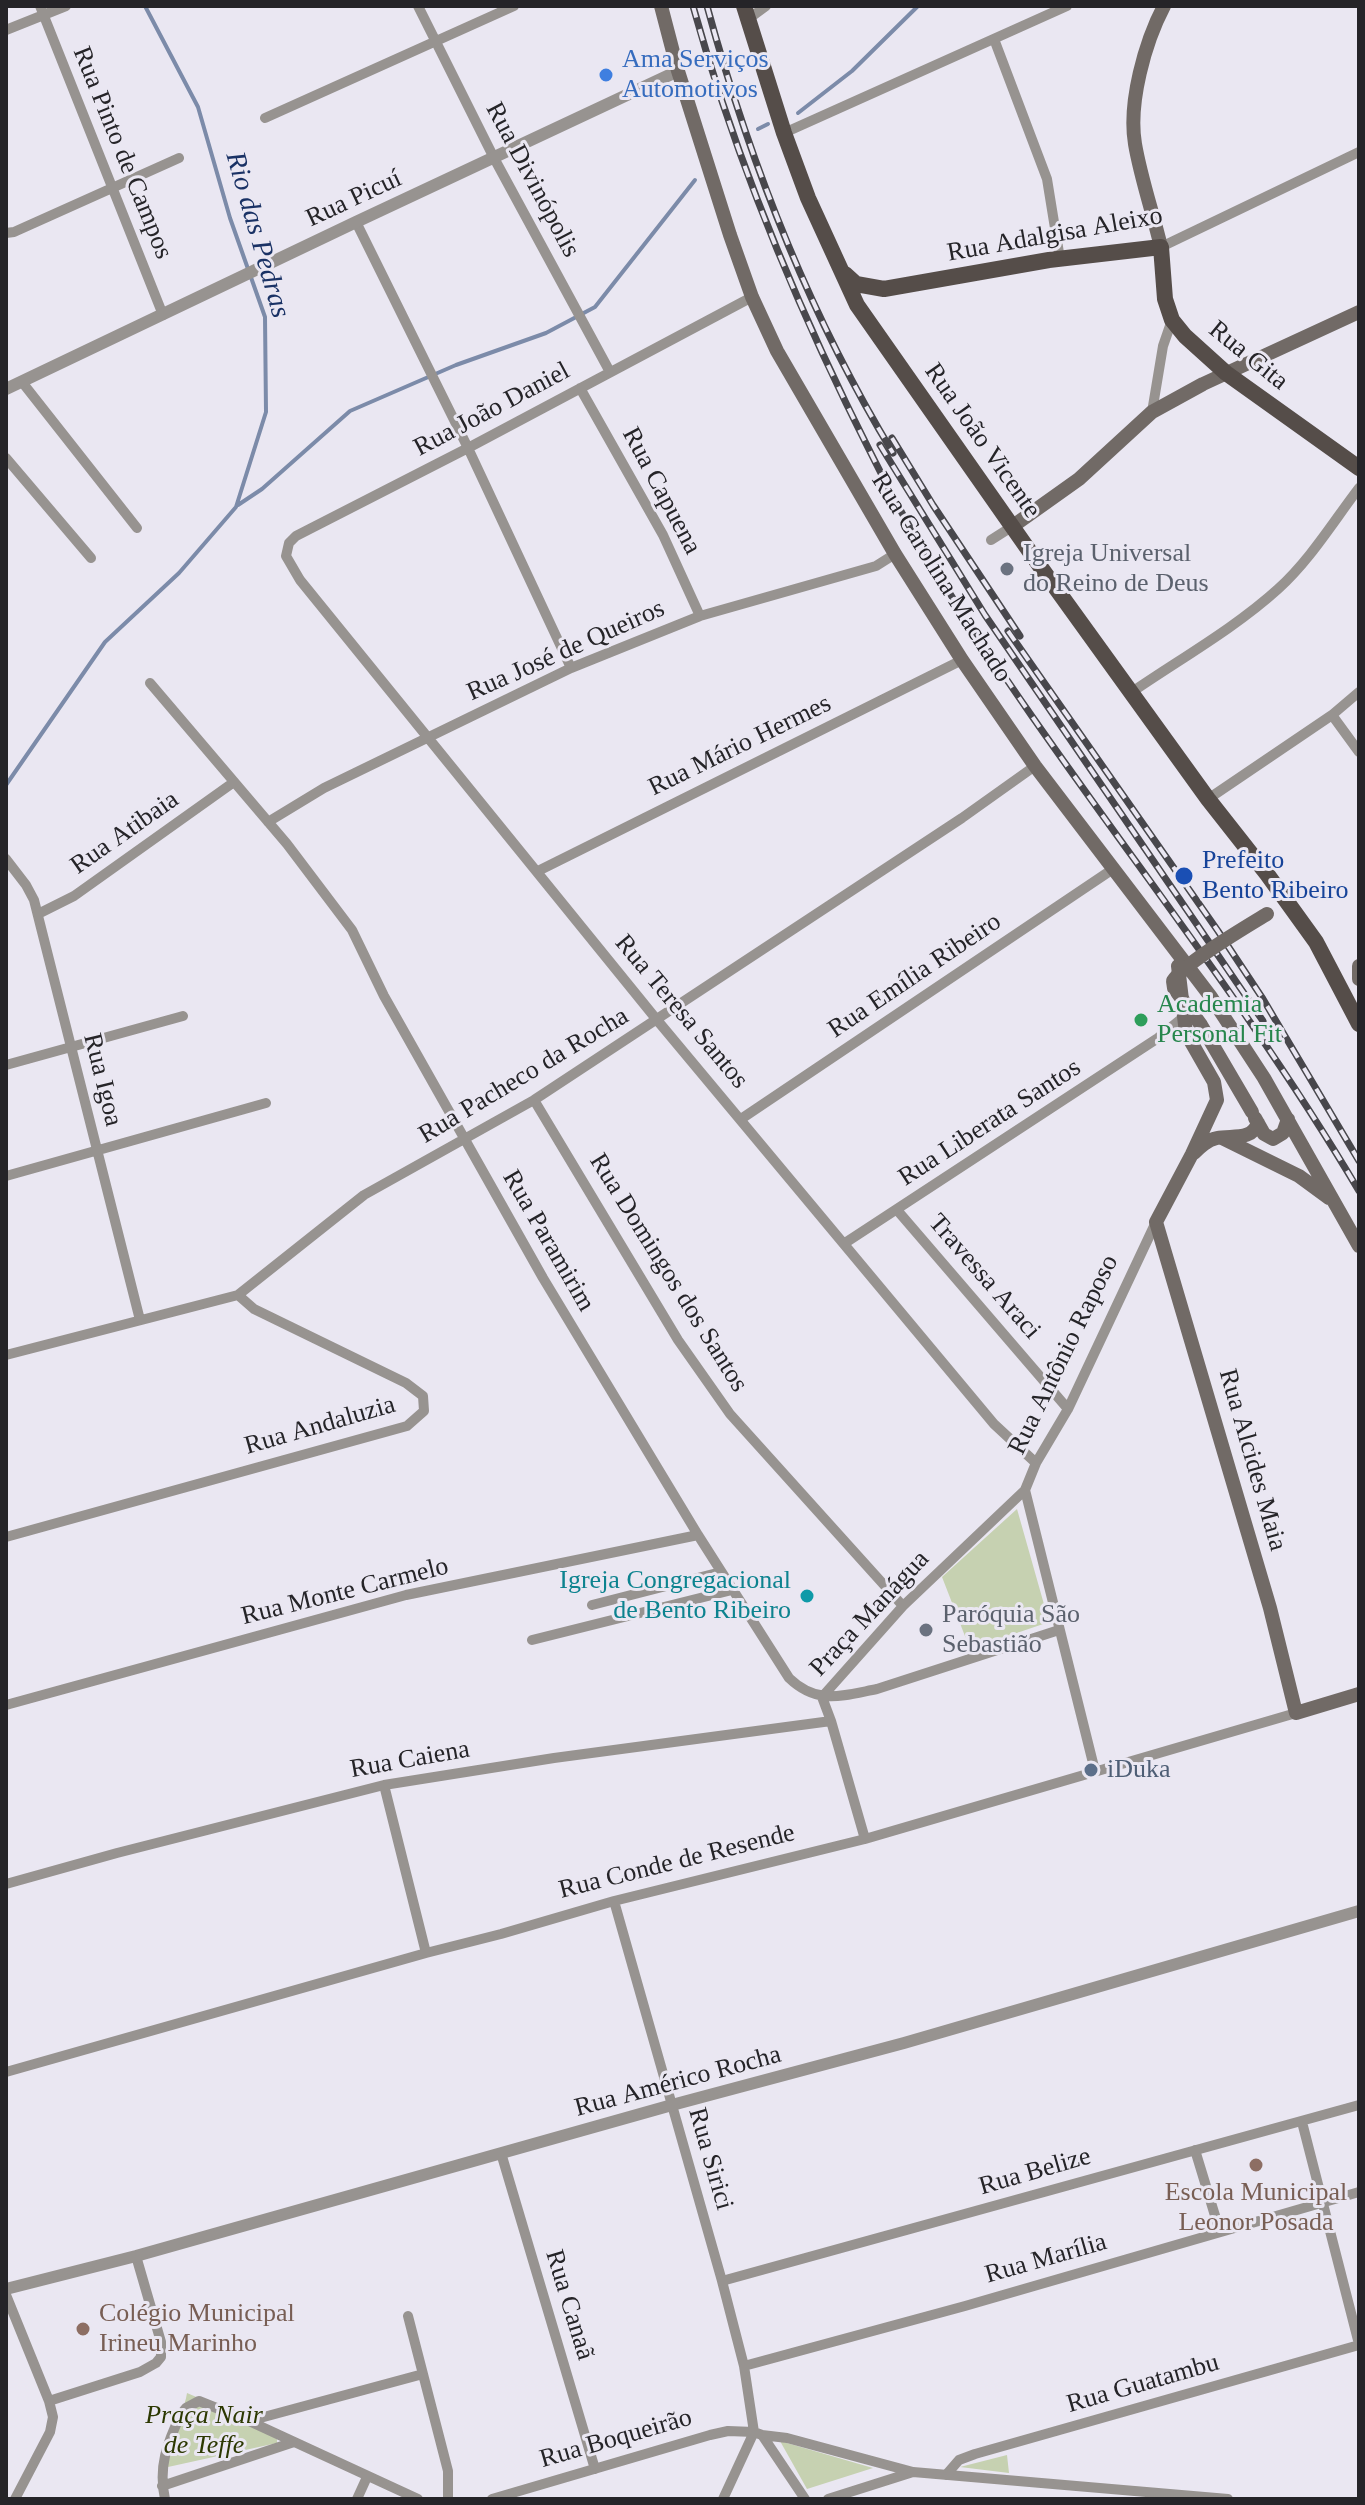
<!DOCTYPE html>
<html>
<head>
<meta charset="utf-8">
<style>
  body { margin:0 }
  #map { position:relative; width:1365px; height:2505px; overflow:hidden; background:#eae7f2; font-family:Georgia,serif }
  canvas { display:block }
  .frame { position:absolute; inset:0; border:8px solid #252428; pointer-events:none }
</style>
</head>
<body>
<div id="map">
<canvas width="1365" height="2505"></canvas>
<div class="frame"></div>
</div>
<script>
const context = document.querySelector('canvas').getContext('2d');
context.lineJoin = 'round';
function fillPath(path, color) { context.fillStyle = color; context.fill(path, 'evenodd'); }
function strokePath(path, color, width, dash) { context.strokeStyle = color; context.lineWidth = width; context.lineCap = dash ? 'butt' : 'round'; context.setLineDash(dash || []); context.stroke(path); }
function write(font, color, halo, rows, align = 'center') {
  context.font = font + ' Georgia,serif'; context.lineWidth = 6; context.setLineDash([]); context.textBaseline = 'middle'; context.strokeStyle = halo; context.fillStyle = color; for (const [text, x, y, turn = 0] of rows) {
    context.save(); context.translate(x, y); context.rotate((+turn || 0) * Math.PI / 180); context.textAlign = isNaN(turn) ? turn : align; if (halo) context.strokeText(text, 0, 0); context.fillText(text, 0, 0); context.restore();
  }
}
fillPath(new Path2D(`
  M1017,1509L1049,1622L970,1649L942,1577Z
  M187,2393L248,2419L277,2435V2443L168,2467C165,2441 183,2418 187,2393Z
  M780,2441L873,2468L807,2489Z
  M1007,2455L1009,2473L960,2467Z`), '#c6d1b1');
strokePath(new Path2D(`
  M798,113L852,71L918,6
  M758,129L768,124
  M238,505L262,489L350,411L456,365L546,333L595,307L695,180
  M6,785L105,642L179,573L236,507L266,412L265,317L230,218L198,107L145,6`), '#7c8ba9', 4);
strokePath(new Path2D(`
  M40,6L163,315
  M418,6L494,158L610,372
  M747,20L766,6
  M6,30L66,6
  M994,39L1047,179L1060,259
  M265,118L514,6
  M784,133L1067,6
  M356,222L468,448L571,668
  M6,233L14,232L179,158
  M1161,247L1359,152
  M752,297L468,448L296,536L289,543L286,556L300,580L657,1020L994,1424L1036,1463
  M22,382L137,528
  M580,388L663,535L700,616
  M1152,412L1163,346L1172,320
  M6,458L91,558
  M991,540L1013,526
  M150,683L287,844L352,930L384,996L543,1278L698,1535L789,1678C817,1705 841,1696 877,1689L1059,1630
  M1132,692C1180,659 1235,628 1278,589C1310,560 1333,522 1359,488
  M1332,715L1359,752
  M1208,799L1332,715L1359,692
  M268,822L324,788L571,668L700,616L876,566L895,554
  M6,859L26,885L34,900L140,1320
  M538,871L962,660
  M38,914L74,896L234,782
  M6,1065L183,1016
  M534,1100L678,1340L730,1414L903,1606
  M741,1119L1113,869
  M6,1176L266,1103
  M897,1210L1068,1409
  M845,1243L1158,1038L1185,1016
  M6,1355L238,1295L364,1195L534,1100L962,818L1035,766
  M6,1537L407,1426L424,1411L423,1396L406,1383L254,1309L238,1295
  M592,1605L721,1572
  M532,1640L732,1590
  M822,1697L903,1606L1025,1490
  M822,1697L831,1721L865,1839
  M6,1705L406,1595L698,1535
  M1095,1771L1025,1490L1036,1463L1068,1409L1156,1222
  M384,1785L426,1953
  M6,1884L117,1853L384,1785L554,1758L831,1721
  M614,1901L722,2281L744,2366L754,2432
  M6,2072L426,1953L501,1934L614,1901L865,1839L1296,1713
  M1302,2122L1359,2344
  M1195,2150L1220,2232
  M501,2153L595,2469
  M722,2281L1359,2105
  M6,2295L49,2401L53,2417L50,2432L15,2499
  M408,2316L448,2471V2499
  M744,2366L965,2306L1359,2192
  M49,2401L140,2372L156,2363L161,2357V2342L136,2256
  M249,2421L423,2374
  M762,2435L805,2499
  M946,2475L959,2460L975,2454L1359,2345
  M162,2486L294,2442
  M165,2499C158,2467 167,2443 181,2414L186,2408L199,2401L249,2421L418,2499
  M357,2499L367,2477
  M492,2499L710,2435L728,2431L754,2432L762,2435L787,2438L913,2472L1228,2499
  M723,2499L754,2432
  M828,2499L913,2472`), '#979390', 10);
strokePath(new Path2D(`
  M6,389L356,222L678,71
  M6,2289L136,2256L672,2105L904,2043L1359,1911`), '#979390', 12);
strokePath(new Path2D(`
  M661,6L678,71L730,235L752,297L777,351L895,554L962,660L1035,766L1211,997L1264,1078L1359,1246
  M1161,247C1153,213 1141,179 1135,144C1128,103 1145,42 1164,6
  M1013,526L1079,479L1152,412L1203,384L1359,312
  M1178,966L1186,1033L1214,1082L1217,1100L1192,1154L1156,1222L1270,1608L1296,1713L1359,1694
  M1359,966V979
  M1255,1118L1264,1134L1273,1139L1283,1133L1288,1119
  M1222,1138L1299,1176L1329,1198
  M1194,1153C1200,1147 1207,1140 1217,1138C1232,1135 1252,1141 1258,1123`), '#716a66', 14);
strokePath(new Path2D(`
  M744,6L784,133L808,198L857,305L1042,569L1208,799L1267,874L1316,942L1359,1024
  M845,274L856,284L884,289L1049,260L1161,247L1165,299L1172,320L1185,336L1226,373L1359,468`), '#554d49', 16);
const rail = new Path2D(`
  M693,6C731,143 784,275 846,403C874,460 903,519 937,573C1069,785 1232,976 1359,1191
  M707,6C749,160 810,316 893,453
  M892,438L933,505L1020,636
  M880,445L985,615L1263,1021
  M1008,631L1218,931L1263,999L1359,1161`);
strokePath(rail, '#48474c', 7);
strokePath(rail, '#eae7f2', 4, [12]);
strokePath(new Path2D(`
  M1252,1112L1201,1025L1174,988L1173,981C1184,963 1246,927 1267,914`), '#716a66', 14);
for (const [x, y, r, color] of [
  [606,75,8,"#3f7fe0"],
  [1007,569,8,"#6b7280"],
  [1184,876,10,"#1a4fb4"],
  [1141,1020,8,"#2e9e5b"],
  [807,1596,8,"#0f9aa8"],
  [926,1630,8,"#6b7280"],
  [1091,1770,8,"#5c6f8a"],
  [1256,2165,8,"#8d6e63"],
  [83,2329,8,"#8d6e63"]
]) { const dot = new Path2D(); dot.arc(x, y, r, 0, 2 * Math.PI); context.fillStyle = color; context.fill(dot); strokePath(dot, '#eae7f2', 3); }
write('26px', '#366cbe', '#eae7f2', [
  ["Ama Serviços",622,60],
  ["Automotivos",622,90]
], 'left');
write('26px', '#252428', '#eae7f2', [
  ["Rua Pinto de Campos",122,153,68],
  ["Rua Divinópolis",532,180,62],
  ["Rua Picuí",354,199,-25],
  ["Rua Adalgisa Aleixo",1055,235,-10],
  ["Rua Gita",1248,356,39],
  ["Rua João Daniel",492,410,-28],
  ["Rua João Vicente",982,441,55],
  ["Rua Capuena",661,491,62],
  ["Rua Carolina Machado",941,578,58],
  ["Rua José de Queiros",566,651,-24],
  ["Rua Mário Hermes",740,746,-26],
  ["Rua Atibaia",125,833,-35],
  ["Rua Emília Ribeiro",915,976,-34],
  ["Rua Teresa Santos",681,1012,50],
  ["Rua Pacheco da Rocha",524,1076,-31],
  ["Rua Igoa",102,1080,76],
  ["Rua Liberata Santos",990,1123,-33],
  ["Rua Paramirim",548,1241,60],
  ["Rua Domingos dos Santos",668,1273,58],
  ["Travessa Araci",984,1277,49],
  ["Rua Antônio Raposo",1064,1355,-64],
  ["Rua Andaluzia",320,1426,-16],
  ["Rua Alcides Maia",1252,1460,74],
  ["Rua Monte Carmelo",345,1592,-14],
  ["Praça Manágua",870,1614,-47],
  ["Rua Caiena",410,1760,-10],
  ["Rua Conde de Resende",677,1862,-14],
  ["Rua Américo Rocha",678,2082,-15],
  ["Rua Sirici",710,2159,74],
  ["Rua Belize",1035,2172,-16],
  ["Rua Marília",1046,2259,-16],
  ["Rua Canaã",569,2305,73],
  ["Rua Guatambu",1143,2384,-16],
  ["Rua Boqueirão",616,2439,-16]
]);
write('26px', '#5b616d', '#eae7f2', [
  ["Igreja Universal",1023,554],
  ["do Reino de Deus",1023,584],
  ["Paróquia São",942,1615],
  ["Sebastião",942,1645]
], 'left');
write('26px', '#164399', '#eae7f2', [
  ["Prefeito",1202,861],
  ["Bento Ribeiro",1202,891]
], 'left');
write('26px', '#27864d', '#eae7f2', [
  ["Academia",1157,1005],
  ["Personal Fit",1157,1035]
], 'left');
write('26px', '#0d838f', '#eae7f2', [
  ["Igreja Congregacional",791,1581],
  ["de Bento Ribeiro",791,1611]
], 'right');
write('26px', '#4e5e75', '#eae7f2', [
  ["iDuka",1107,1770]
], 'left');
write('26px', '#785e54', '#eae7f2', [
  ["Escola Municipal",1256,2193],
  ["Leonor Posada",1256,2223],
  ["Colégio Municipal",99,2314,"left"],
  ["Irineu Marinho",99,2344,"left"]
]);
write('italic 26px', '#2c3802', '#eae7f2', [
  ["Praça Nair",204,2416],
  ["de Teffe",204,2446]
]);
write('italic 28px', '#1a3265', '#eae7f2', [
  ["Rio das Pedras",257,235,74]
]);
</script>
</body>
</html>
